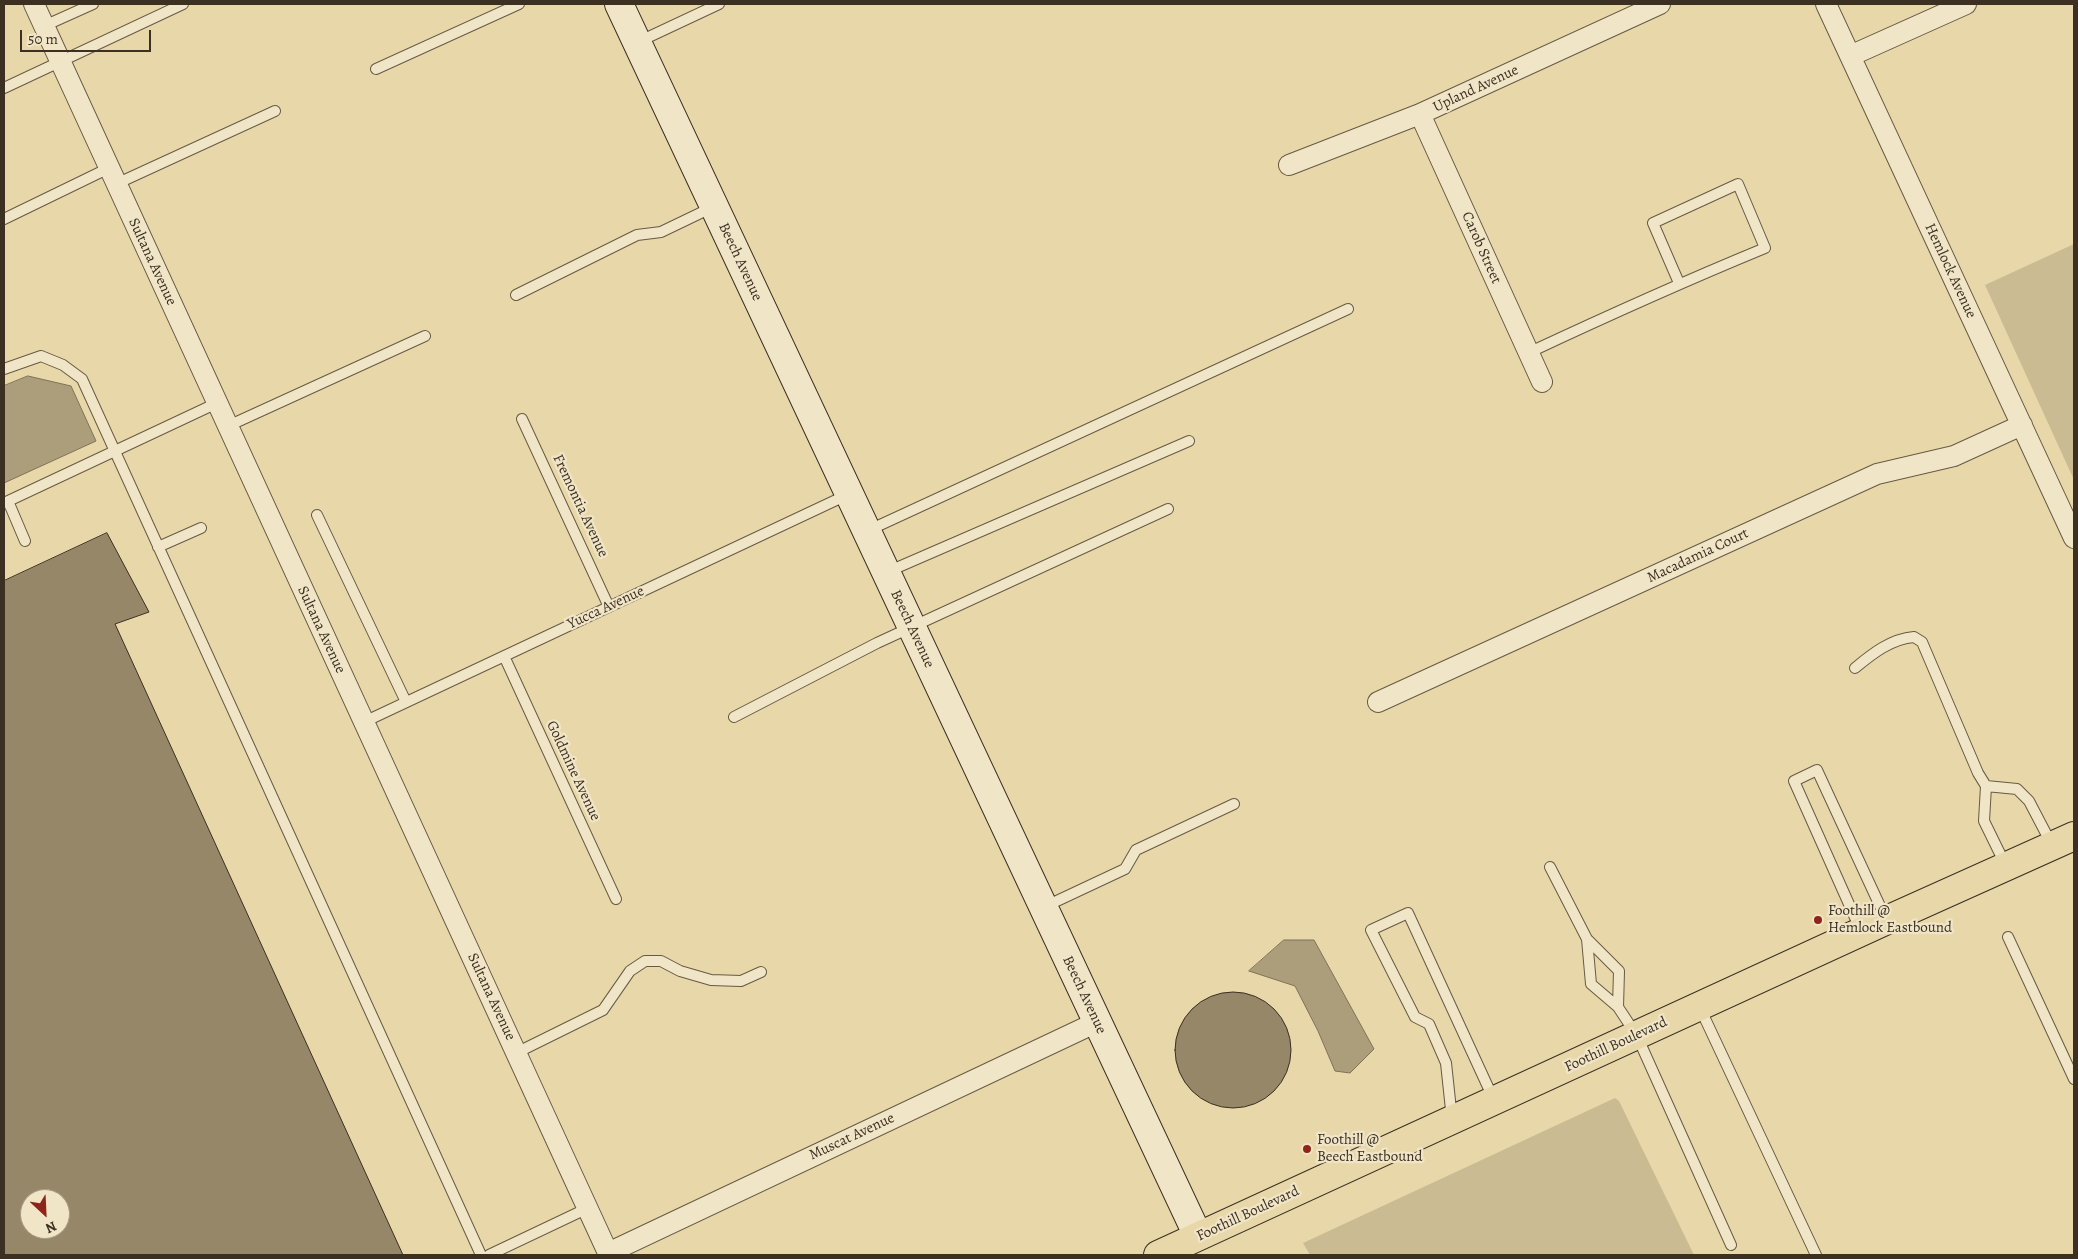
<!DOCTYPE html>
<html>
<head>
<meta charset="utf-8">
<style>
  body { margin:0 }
  #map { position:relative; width:2078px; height:1259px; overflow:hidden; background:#e8d7a9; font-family:Alegreya,serif }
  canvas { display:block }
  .frame { position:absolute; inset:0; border:5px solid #3b3022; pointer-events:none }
  .north { position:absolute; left:20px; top:1189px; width:50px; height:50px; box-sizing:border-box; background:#f0e5c7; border:1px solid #a89d85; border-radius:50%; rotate:155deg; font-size:14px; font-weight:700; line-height:20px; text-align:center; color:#3b3022 }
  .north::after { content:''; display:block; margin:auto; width:18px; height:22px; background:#8f2418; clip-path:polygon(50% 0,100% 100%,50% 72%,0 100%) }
  .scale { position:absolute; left:20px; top:30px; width:131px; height:22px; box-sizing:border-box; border:2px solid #3b3022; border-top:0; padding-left:6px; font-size:15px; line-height:18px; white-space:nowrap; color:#3b3022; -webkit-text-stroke:4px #f0e5c7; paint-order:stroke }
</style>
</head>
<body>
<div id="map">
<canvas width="2078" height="1259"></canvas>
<div class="frame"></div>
<div class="north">N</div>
<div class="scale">50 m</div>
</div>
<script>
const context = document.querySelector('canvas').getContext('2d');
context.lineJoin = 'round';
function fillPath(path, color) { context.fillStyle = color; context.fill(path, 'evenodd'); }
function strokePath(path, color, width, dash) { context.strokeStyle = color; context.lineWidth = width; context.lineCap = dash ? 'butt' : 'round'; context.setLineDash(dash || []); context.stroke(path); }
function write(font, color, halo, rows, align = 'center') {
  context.font = font + ' Alegreya,serif'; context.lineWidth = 4.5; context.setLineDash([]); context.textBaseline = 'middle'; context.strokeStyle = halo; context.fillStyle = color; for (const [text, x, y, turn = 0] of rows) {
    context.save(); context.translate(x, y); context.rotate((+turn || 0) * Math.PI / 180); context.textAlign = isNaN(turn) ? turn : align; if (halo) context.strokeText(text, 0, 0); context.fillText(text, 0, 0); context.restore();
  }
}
fillPath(new Path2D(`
  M2074,244V480L1985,285Z
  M1615,1098L1619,1101L1694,1255H1310L1303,1243Z`), '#cbbb92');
const water = new Path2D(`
  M28,376L71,386L96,441L4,483V386Z
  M1284,940H1314L1374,1049L1350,1073L1335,1071L1318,1031L1295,986L1249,971Z`);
fillPath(water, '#ad9e7b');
strokePath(water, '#7f7257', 1);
const building = new Path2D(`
  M107,533L149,612L115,624L403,1255H4V581ZM30,1199H60V1229H30Z
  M1175 1050a58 58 0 1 1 116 0a58 58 0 1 1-116 0Z`);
fillPath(building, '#958768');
strokePath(building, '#3b3022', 1);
const lane = new Path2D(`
  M44,26L93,4
  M638,42L719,4
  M376,69L519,4
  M4,88L183,4
  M116,184L275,111
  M4,219L109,168
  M516,295L637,235L661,232L713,207
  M1528,353C1607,316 1685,281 1765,248L1738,184L1653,223L1679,283
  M4,369L41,356L63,365L82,379L481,1255
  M522,419L609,607
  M228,426L425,336
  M8,501L25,541
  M4,503L217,403
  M317,515L406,702
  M867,531L1348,309
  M158,547L201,528
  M887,572L1189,441
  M504,656L616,899
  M1855,668C1873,653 1891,639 1914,637L1922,642L1978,773L1986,786L1984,821L2006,866
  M734,717L877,643L1168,509
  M364,722L849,494
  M1986,786L2017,789L2029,801L2052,845
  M1550,867L1587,939L1619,971L1618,1007
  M1044,907L1125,869L1136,850L1234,804
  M1861,931L1794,781L1817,770L1886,919
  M2008,937L2074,1079
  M1587,939L1591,984L1618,1007L1637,1036L1731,1245
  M1700,1008L1816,1255
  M516,1053L603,1010L630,971L645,961H661L680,971L711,980L741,981L761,972
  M1452,1119L1446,1063L1429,1024L1415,1017L1371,930L1408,913L1494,1100
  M489,1255L588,1208`);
const street = new Path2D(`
  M34,4L609,1255
  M1826,4L2074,538
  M1850,56L1966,4
  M1420,114L1542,382
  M1289,165L1420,114L1660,4
  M1378,702L1877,474L1954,456L2022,425
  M608,1253L1097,1022`);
const secondary = new Path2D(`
  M619,4L1198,1236`);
const primary = new Path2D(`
  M1158,1255L1887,920L2074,836`);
strokePath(lane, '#665a44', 12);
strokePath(street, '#665a44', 22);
strokePath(secondary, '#3b3022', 30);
strokePath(primary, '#3b3022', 30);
strokePath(lane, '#f0e5c7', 10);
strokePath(street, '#f0e5c7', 20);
strokePath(secondary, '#f0e5c7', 28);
strokePath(primary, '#e8d7a9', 28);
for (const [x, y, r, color] of [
  [1818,920,5,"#8f2418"],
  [1307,1149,5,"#8f2418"]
]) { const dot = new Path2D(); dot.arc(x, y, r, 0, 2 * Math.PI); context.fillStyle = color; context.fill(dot); strokePath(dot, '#f0e5c7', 2); }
write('15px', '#3b3022', '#f0e5c7', [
  ["Upland Avenue",1476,89,-25],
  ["Carob Street",1481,248,66],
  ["Sultana Avenue",152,262,65],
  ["Beech Avenue",740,262,65],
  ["Hemlock Avenue",1950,271,65],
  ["Fremontia Avenue",580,506,65],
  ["Macadamia Court",1698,556,-25],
  ["Yucca Avenue",606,608,-25],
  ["Beech Avenue",912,629,65],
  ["Sultana Avenue",321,630,65],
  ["Goldmine Avenue",573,771,65],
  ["Beech Avenue",1084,995,65],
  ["Sultana Avenue",491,997,65],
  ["Foothill Boulevard",1616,1045,-25],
  ["Muscat Avenue",852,1137,-25],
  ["Foothill Boulevard",1248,1214,-25]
]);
write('15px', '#3b3022', '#f0e5c7', [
  ["Foothill @",1828,911],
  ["Hemlock Eastbound",1828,928],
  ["Foothill @",1317,1140],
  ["Beech Eastbound",1317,1157]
], 'left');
</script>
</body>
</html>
